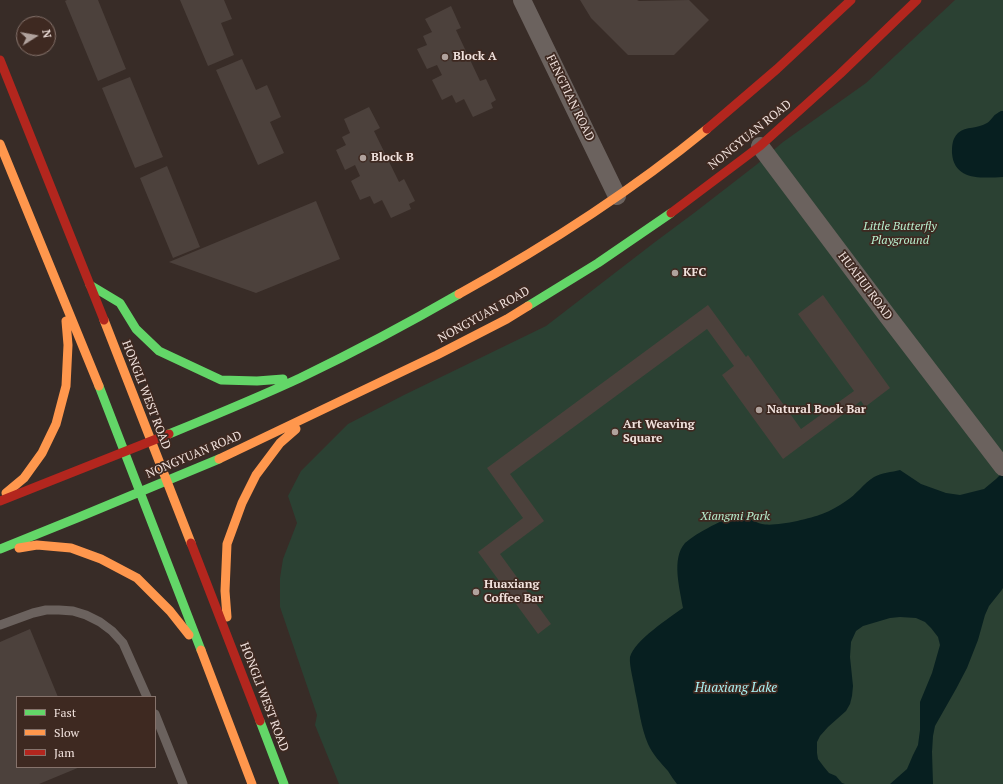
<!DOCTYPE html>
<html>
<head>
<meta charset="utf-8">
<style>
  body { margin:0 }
  #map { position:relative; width:1003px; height:784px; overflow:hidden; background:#382c27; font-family:"PT Serif",serif }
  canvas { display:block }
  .legend { position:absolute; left:16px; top:696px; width:140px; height:72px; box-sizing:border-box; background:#3e2921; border:1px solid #86736c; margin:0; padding:5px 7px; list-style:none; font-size:12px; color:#f1e2dd }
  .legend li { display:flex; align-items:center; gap:8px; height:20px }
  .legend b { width:20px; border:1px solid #86736c }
  .north { position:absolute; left:16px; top:16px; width:40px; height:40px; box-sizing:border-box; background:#3e2921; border:1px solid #86736c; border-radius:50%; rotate:79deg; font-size:11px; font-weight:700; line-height:16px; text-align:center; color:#f1e2dd }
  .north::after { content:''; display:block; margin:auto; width:14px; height:18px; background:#b0a29d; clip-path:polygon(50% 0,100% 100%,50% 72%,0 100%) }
</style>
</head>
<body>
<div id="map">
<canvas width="1003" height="784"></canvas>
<ul class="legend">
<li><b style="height:5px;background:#63d668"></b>Fast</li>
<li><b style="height:5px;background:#ff974d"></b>Slow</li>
<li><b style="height:5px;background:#b3261e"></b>Jam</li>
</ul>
<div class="north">N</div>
</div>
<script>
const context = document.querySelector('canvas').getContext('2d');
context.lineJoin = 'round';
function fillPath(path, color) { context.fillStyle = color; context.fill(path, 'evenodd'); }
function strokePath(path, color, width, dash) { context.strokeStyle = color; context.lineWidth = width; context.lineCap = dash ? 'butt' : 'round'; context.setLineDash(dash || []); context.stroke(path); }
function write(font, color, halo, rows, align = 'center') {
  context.font = font + ' "PT Serif",serif'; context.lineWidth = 3.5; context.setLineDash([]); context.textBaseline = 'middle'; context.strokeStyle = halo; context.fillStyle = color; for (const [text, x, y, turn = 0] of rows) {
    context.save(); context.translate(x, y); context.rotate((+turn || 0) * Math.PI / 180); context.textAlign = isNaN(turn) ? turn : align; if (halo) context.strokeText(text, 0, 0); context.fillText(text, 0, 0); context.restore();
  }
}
fillPath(new Path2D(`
  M955,0H1003V784H339L315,725L317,715L280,607V578L283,559L297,523L288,496L301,471L348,424L404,395L546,326L655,242L694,213L756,165L783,142L866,83Z`), '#2b4133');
fillPath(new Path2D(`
  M1001,111H1003V177C982,178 954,181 952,153C952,146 952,139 958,133C966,126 978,129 987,123C989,122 991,119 993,117C995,114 998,113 1001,111Z
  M900,470L921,484L946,493L960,495L984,489L996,479L1003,472V588L1001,591L989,606L985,615L978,640L967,668L956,689L935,726L933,736L932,752L933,784H890L907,769L913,755L918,745L920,730V702L932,673L940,645L938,637L931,628L925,622L916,618L900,617L890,618L863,626L856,631L851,642L850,657L853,686L852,696L850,704L846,711L828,727L820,736L817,742V753L818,759L824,767L829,773L836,776L842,783L845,784H677C674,780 671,776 668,771C661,763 653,755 648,744C641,728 639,708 635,691C634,682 629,666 630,657C634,641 670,617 683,608C680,589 671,559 685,543C692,537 700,532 708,528C717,523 729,517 739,517C748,517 754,522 762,524C775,527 809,519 822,514C830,511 839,506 846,501C856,495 863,484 874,477C881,473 892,472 900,470Z`), '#071f20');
fillPath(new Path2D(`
  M67,0H98L126,69L98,81L65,1Z
  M180,0H224L232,19L221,23L234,55L208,66Z
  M580,0H637L639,1L689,0L709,20L674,55H628L591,18Z
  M451,6L461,28L456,30L480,81L486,79L496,100L491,103L493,108L473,117L464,99L456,103L452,95L442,100L432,80L442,75L437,65L427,69L417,49L427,45L423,36L432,32L425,19Z
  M242,59L256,90L267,85L281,117L270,122L284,153L258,165L216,70Z
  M130,77L163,157L135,168L102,88Z
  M369,107L380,128L374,131L399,182L404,179L415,201L409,204L411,209L391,218L382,200L374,204L370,196L360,200L351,181L360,176L355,165L345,170L336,150L346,145L342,137L350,133L344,119Z
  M167,166L200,247L173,258L140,178Z
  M316,201L340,259L256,293L169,262Z
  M823,295L890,388L865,407L861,401L783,459L722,375L734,366L707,329L510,474L544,521L500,554L551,624L538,634L478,552L523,518L487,468L708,305L746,357L748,355L801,429L854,391L798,314Z
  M30,629L58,697H17V767H80L39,784H0V642Z`), '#4c413c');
strokePath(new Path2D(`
  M0,625L33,613L46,610H59L73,611L86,615L100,622L112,631L123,643L147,697
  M155,714L183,784`), '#6b625e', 9);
strokePath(new Path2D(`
  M522,0L617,196
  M760,146L886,314L1003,467`), '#6b625e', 18);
strokePath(new Path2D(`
  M90,285L120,303L136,329L159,351L221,380L257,381L283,379
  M528,306L598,263L671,213
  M99,386L201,650
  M169,434C213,416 257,398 300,378C354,352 407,324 459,294
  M0,549L77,518L219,459
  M260,721L284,784`), '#63d668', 9);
strokePath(new Path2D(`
  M0,144L99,386
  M459,294C546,246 630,192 707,129
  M104,320L191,543
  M219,459L437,355L507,319L528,306
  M6,493L24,478L42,453L56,424L66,386L68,345L66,321
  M19,548L37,545L71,548L101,559L137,578L170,611L189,635
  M227,617L225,591L227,544L242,503L256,475L280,443L296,429
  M201,650L252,784`), '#ff974d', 9);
strokePath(new Path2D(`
  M0,60L104,320
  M707,129L777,69L851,0
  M671,213L760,146L840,74L917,0
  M0,501L169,434
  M191,543L260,721`), '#b3261e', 9);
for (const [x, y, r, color] of [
  [445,57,4,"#b0a29d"],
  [363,158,4,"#b0a29d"],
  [675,273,4,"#b0a29d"],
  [759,410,4,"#b0a29d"],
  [615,432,4,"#b0a29d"],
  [476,592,4,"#b0a29d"]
]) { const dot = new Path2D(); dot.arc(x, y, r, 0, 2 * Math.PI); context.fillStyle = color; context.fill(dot); strokePath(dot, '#3e2921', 1.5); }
write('bold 12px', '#f1e2dd', '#3e2921', [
  ["Block A",453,57],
  ["Block B",371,158],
  ["KFC",683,273],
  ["Natural Book Bar",767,410],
  ["Art Weaving",623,425],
  ["Square",623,439],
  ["Huaxiang",484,585],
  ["Coffee Bar",484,599]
], 'left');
write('12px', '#f1e2dd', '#3e2921', [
  ["FENGTIAN ROAD",570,98,64],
  ["NONGYUAN ROAD",750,135,-39],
  ["HUAHUI ROAD",865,286,53],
  ["NONGYUAN ROAD",484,315,-29],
  ["HONGLI WEST ROAD",146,395,69],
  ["NONGYUAN ROAD",194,455,-23],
  ["HONGLI WEST ROAD",264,697,69]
]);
write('italic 12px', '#b8efce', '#3e2921', [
  ["Little Butterfly",900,227],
  ["Playground",900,241],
  ["Xiangmi Park",735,517]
]);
write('italic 13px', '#a9f2f4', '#3e2921', [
  ["Huaxiang Lake",736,688]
]);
</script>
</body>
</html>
